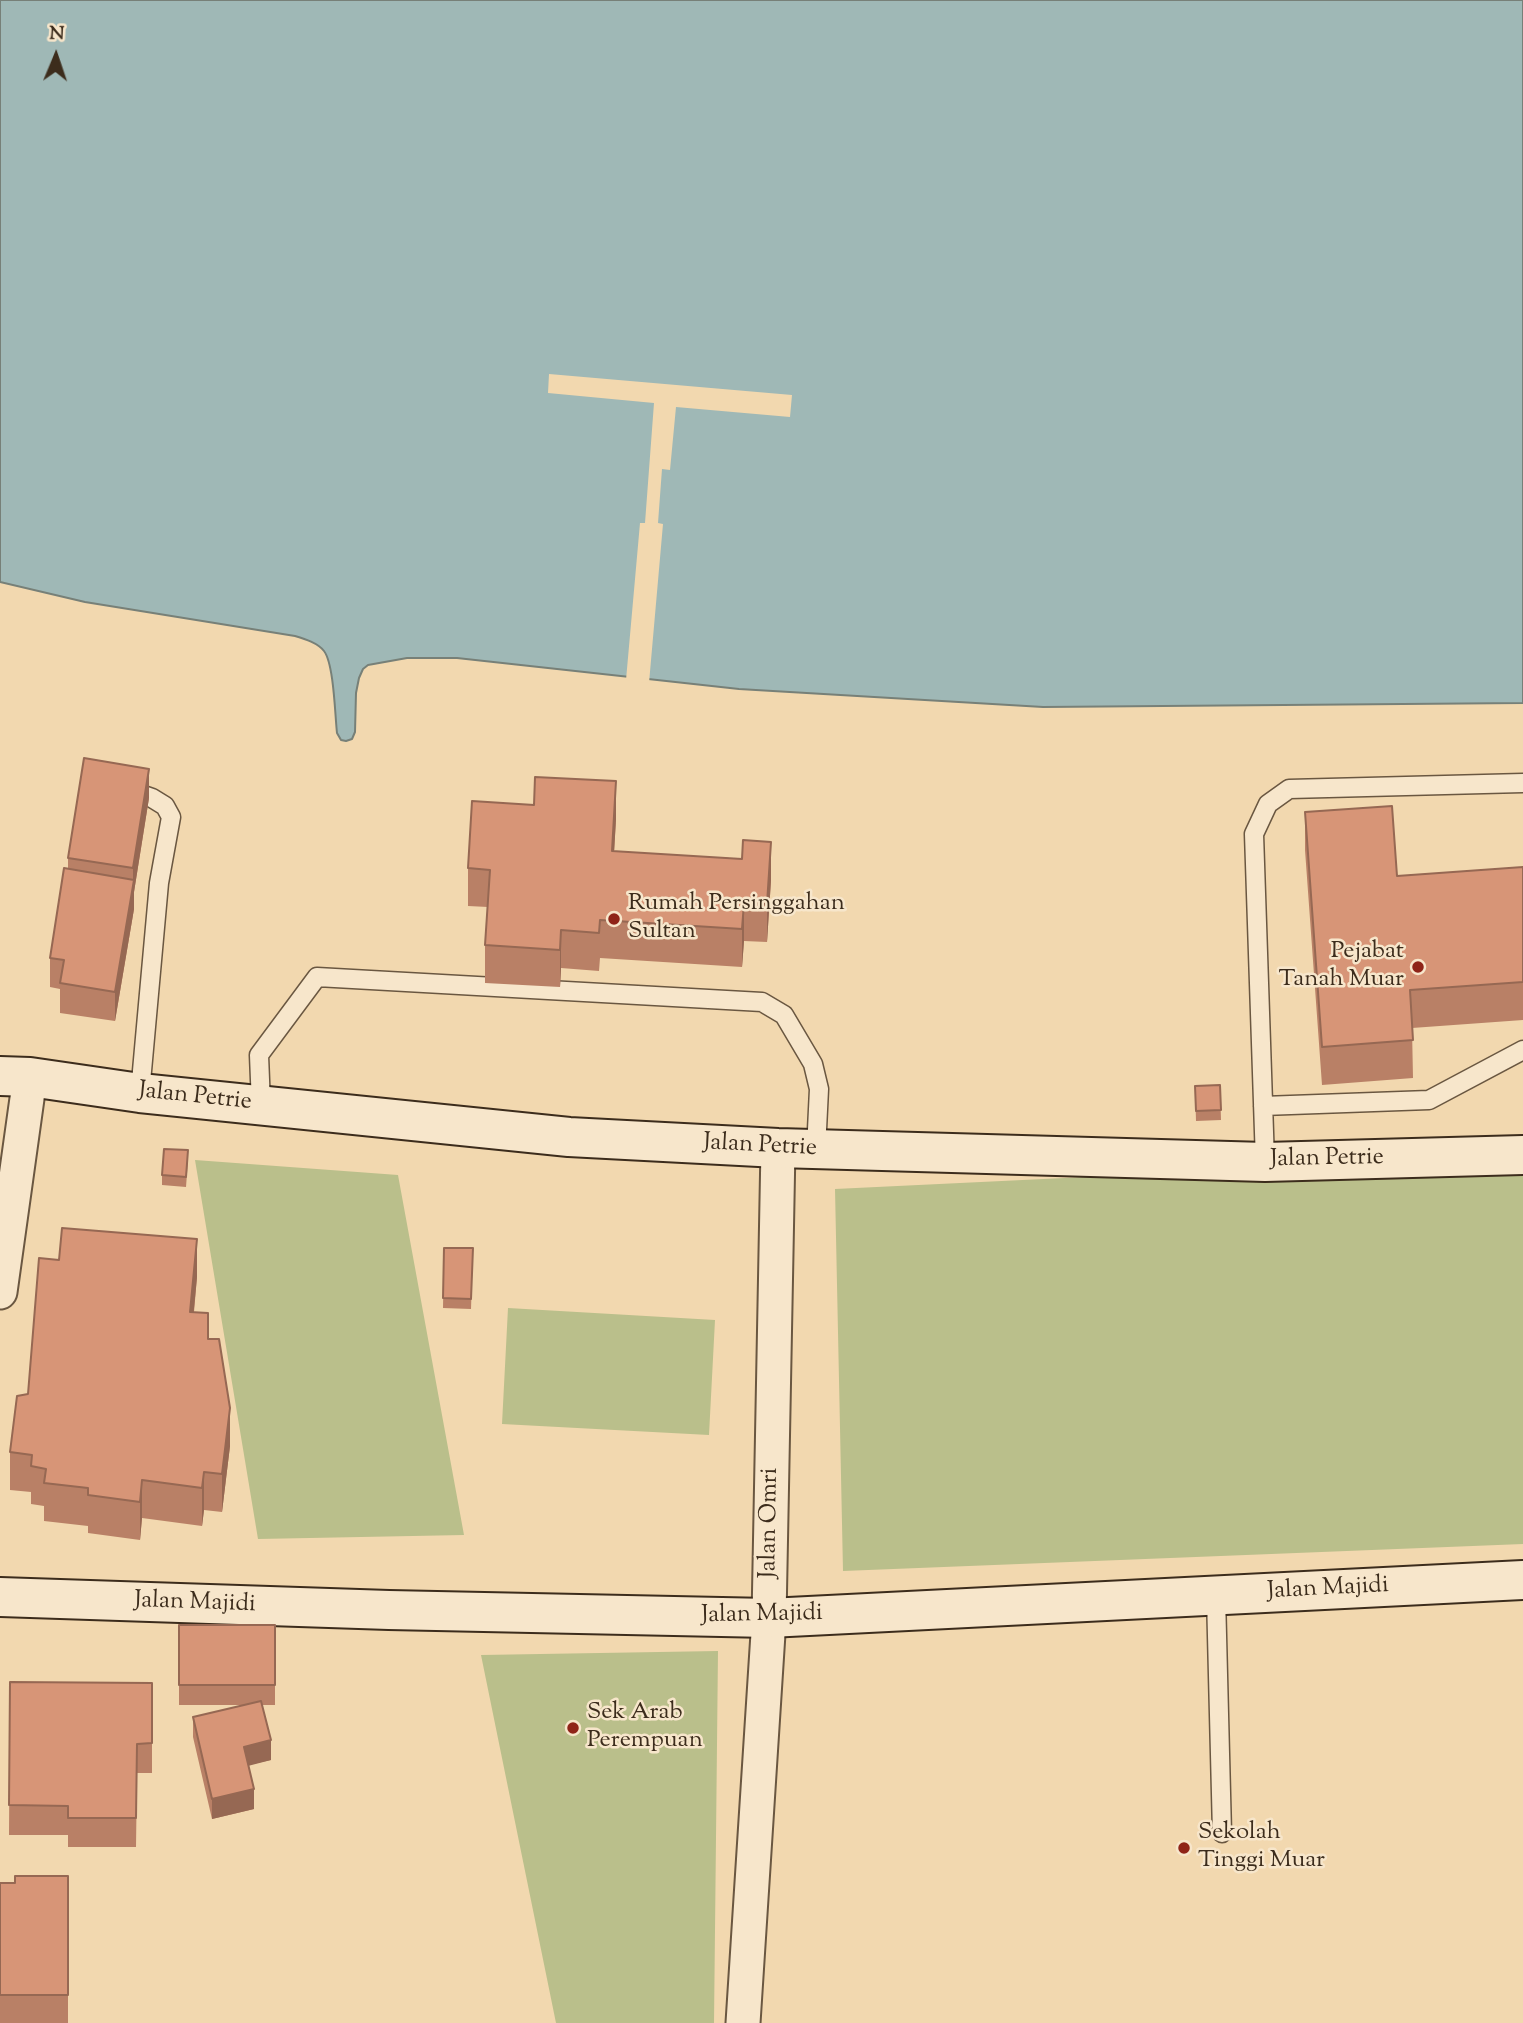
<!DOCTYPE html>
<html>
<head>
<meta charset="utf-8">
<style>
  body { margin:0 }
  #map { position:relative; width:1523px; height:2023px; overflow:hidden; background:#f2d8af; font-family:"Sorts Mill Goudy",serif }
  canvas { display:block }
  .north { position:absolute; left:21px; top:21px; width:70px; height:70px; -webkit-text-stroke:5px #f7e6cb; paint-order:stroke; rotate:2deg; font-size:19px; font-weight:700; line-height:28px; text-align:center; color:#3c2c1c }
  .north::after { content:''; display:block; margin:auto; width:24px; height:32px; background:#3c2c1c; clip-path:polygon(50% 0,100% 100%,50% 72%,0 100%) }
</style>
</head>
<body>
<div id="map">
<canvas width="1523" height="2023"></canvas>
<div class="north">N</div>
</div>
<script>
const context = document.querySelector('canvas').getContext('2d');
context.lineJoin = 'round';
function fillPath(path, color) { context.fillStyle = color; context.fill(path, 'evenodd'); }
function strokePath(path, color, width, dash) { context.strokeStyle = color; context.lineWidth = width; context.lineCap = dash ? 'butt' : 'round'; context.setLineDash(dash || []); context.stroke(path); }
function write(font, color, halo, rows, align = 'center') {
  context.font = font + ' "Sorts Mill Goudy",serif'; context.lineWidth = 5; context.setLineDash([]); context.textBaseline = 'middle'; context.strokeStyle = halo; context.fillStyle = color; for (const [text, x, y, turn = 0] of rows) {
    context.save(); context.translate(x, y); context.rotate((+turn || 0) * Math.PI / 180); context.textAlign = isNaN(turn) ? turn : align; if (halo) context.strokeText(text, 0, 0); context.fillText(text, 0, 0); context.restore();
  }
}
fillPath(new Path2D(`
  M1523,1156V1544L843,1571L835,1189Z
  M195,1160L398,1175L464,1535L258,1539Z
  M508,1308L715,1320L709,1435L502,1424Z
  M718,1651L714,2023H556L481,1655Z`), '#babf8b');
const water = new Path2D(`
  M0,0H1523V703L1043,707L739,689L457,658H407L368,665L363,669L359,678L356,693L355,732L352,739L346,741L341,740L337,733C335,716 334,664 324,651C318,643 305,639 295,636L85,602L0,582Z`);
fillPath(water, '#9fb8b6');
strokePath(water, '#778078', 2);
fillPath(new Path2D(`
  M549,374L792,395L790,417L676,407L670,470L662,469L658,523L663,524L649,683L626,680L640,523H645L654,403L548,393Z`), '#f2d8af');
const lane = new Path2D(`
  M129,790L152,798L165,806L171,817L159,883L140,1093
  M261,1105L259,1055L317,977L762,1002L784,1015L813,1064L819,1089L816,1150
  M1263,1106L1429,1100L1523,1050
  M1265,1162L1254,834L1268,804L1289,789L1523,783
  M1216,1596L1222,1833`);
const street = new Path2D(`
  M0,1292L30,1077
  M743,2023L769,1618L778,1148`);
const secondary = new Path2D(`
  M0,1076L30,1077L140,1093L569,1137L778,1148L1265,1162L1523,1155
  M0,1597L389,1610L769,1618L1523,1580`);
strokePath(lane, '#6a5741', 21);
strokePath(street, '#6a5741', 37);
strokePath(secondary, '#3c2c1c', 42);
strokePath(lane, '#f7e6cb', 18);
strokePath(street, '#f7e6cb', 33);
strokePath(secondary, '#f7e6cb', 38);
fillPath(new Path2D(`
  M149,798L134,892V909L115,1021L60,1013V989L50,987V958L68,869V858Z
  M1305,812L1397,876L1523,867V1020L1412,1028L1413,1078L1322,1085L1305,850Z
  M616,819L614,851L771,880L767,942L744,941L742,967L600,958L599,971L561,968L560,987L485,983V945L488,907L468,906V868Z
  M1220,1085L1221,1120L1196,1121L1195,1086Z
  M188,1160L186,1187L162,1185V1175Z
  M444,1248H473L471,1309L443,1308Z
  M197,1277L194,1312L208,1339L230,1446L222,1512L204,1510L202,1526L142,1518L140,1540L88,1533V1526L44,1521V1506L31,1504V1492L10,1490V1452L28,1394Z
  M179,1625H275V1705H262L271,1760L248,1765L254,1809L212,1819L193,1737V1717L244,1705H179Z
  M10,1682L152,1683V1773H137L136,1847H68V1835H9Z
  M68,1876V2023H0V1883H15Z`), '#b98066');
fillPath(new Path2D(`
  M149,769V798L134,892V909L115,1021V992L133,885V868Z
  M616,781V819L612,889V851Z
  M771,842V880L767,942V904Z
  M744,903V941L742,967V929Z
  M561,930V968L560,987V950Z
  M197,1239V1277L190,1350V1312Z
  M230,1408V1446L222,1512V1474Z
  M204,1472V1510L202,1526V1488Z
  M142,1480V1518L140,1540V1502Z
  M271,1740V1760L244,1767V1747Z
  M254,1789V1809L212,1819V1799Z`), '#966853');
const building = new Path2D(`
  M84,758L149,769L133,868L68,858Z
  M535,777L616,781L612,851L742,859L743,840L771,842L767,904L744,903L742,929L600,920L599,933L561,930L560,950L485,945L490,870L468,868L472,801L534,805Z
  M1392,806L1397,876L1523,867V982L1410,990L1413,1040L1322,1047L1305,812Z
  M64,868L134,880L115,992L60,983L64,960L50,958Z
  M1220,1085L1221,1110L1196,1111L1195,1086Z
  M164,1149L188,1150L186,1177L162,1175Z
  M62,1228L197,1239L190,1312L208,1313V1339H219L230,1408L222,1474L204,1472L202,1488L142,1480L140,1502L88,1495V1488L44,1483L46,1469L31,1466L32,1455L10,1452L17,1396L28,1394L39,1258L59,1260Z
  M444,1248H473L471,1299L443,1298Z
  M179,1625H275V1685H179Z
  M10,1682L152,1683V1743L137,1744L136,1818H68V1806L9,1805Z
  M261,1701L271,1740L244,1747L254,1789L212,1799L193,1717Z
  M15,1876H68V1995H0V1883H15Z`);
fillPath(building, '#d79577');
strokePath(building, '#966853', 2);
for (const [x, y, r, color] of [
  [614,919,7,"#8f2418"],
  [1418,967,7,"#8f2418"],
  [573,1728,7,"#8f2418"],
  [1184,1848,7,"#8f2418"]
]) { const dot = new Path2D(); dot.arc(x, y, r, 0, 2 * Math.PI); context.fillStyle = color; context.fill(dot); strokePath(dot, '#f7e6cb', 2.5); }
write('24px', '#3c2c1c', '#f7e6cb', [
  ["Rumah Persinggahan",628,905],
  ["Sultan",628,933],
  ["Pejabat",1404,953,"right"],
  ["Tanah Muar",1404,981,"right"],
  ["Sek Arab",587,1714],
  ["Perempuan",587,1742],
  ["Sekolah",1198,1834],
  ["Tinggi Muar",1198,1862]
], 'left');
write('24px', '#3c2c1c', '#f7e6cb', [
  ["Jalan Petrie",195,1098,6],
  ["Jalan Petrie",760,1147,3],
  ["Jalan Petrie",1327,1160,-1],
  ["Jalan Omri",771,1523,-89],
  ["Jalan Majidi",1328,1590,-3],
  ["Jalan Majidi",195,1604,2],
  ["Jalan Majidi",762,1616,-1]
]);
</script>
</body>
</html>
